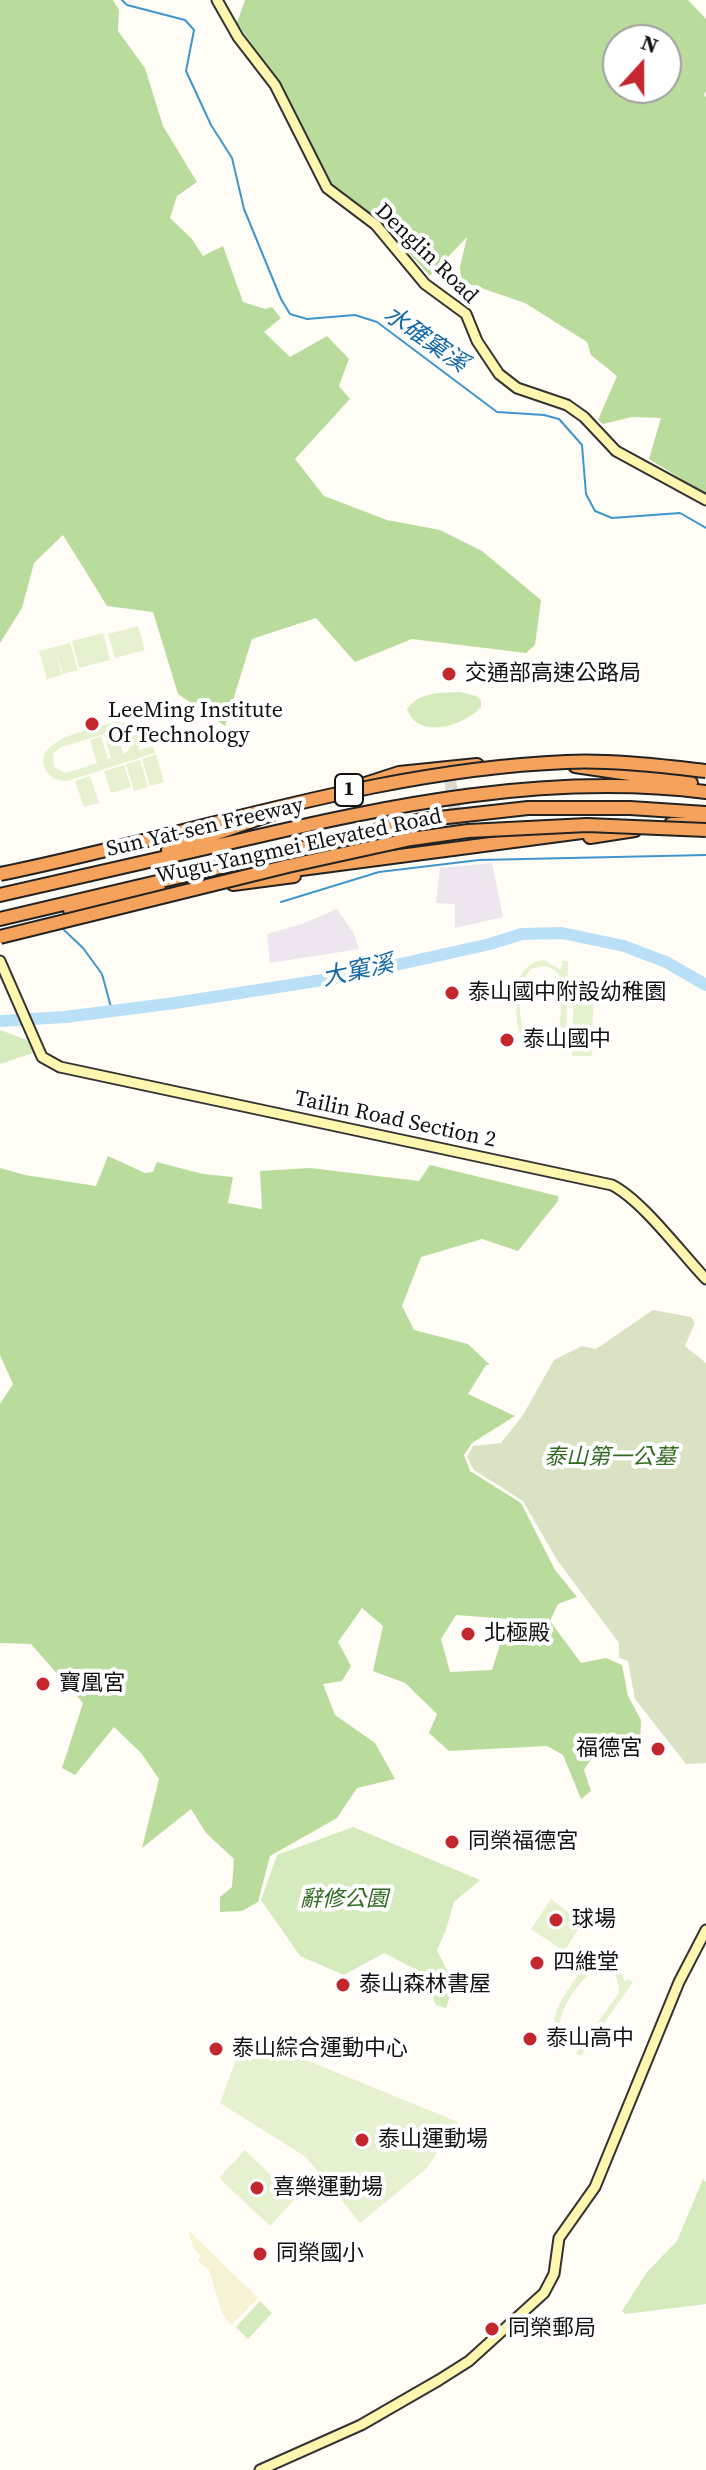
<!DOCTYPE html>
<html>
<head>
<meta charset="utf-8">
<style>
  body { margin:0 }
  #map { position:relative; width:706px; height:2470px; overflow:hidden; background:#fffdf5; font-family:"Source Serif 4",serif }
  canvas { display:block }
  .north { position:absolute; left:602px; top:24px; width:80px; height:80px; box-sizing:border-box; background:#fff; border:2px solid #a0a0a0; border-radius:50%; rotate:21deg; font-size:22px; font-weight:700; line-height:32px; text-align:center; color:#111 }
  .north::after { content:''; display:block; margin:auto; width:28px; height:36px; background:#c4262e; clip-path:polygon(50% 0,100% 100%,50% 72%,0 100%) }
</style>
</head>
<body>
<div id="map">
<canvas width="706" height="2470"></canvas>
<div class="north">N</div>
</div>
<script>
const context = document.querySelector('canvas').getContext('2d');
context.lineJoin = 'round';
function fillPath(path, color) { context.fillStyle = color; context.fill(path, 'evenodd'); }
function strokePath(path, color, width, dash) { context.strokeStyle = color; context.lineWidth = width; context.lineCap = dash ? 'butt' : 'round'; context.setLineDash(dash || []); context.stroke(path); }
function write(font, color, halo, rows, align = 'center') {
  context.font = font + ' "Source Serif 4","Noto Sans TC",serif'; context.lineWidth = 8; context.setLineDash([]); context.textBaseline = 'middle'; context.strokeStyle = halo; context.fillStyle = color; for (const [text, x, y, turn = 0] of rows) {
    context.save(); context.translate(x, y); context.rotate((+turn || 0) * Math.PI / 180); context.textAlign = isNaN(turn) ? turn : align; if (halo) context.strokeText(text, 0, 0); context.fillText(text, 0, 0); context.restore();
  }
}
fillPath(new Path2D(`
  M492,863L503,917L455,928V904L436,903L440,868Z
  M337,909L354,934L359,949L270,963L267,934L302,924Z`), '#eee6ef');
fillPath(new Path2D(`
  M188,2230L258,2298L231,2325L222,2313L209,2270L198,2261L200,2256L194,2248Z`), '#f6f3d4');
fillPath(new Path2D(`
  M460,692L476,696L481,700V707C463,727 417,740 407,709C420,691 441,693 460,692Z
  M0,1030L27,1040L33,1053L0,1064Z
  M353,1827L480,1880L454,1902L446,1930L437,1950L454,1985L446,2008L436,2005L423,1973L384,1953L344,1975L300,1956L261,1900L277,1855Z
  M703,2179L706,2182V2304L625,2314L622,2311L647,2272L677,2241Z
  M260,2301L272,2313L248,2339L236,2327Z`), '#d5ebbd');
fillPath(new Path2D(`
  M0,0H113L119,10L118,31L145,68L163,126L197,182L177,196L170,218L192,239L203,256L223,246L243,302L265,309L272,307L281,318L264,332L290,357L327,336L349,359L339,386L350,399L295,459L324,496L387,520L440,530L482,551L541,600L535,645L526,653L412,639L355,662L316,618L252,639L225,726L178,694L153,612L107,606L63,535L34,563L22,608L0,643Z
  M245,0H688L706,19V91L704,95L706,97V494L649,459L661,418L632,417L603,424L598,420L617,376L591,355L587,342L525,303L461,281L460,267L467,237L430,276L383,224L328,181L284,90L237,23ZM618,40H666V88H618Z
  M108,1156L145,1173L153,1172L157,1162L203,1174L233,1177L228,1203L262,1209L260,1171L310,1168L419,1181L430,1165L558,1196V1201L518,1251L482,1239L421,1257L402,1306L414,1330L468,1344L490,1365H486L468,1394L515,1416L472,1443L464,1455L470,1471L521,1503L555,1570L577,1597L558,1604L550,1621L581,1663L606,1658L622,1665L628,1696L641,1720L640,1750L593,1756L584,1770L591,1791L581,1799L563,1755L547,1746L449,1751L429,1733L437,1714L405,1683L373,1671L383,1626L362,1608L338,1642L351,1666L342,1681L323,1684L335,1715L375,1743L395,1779L357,1788L337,1818L270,1856L258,1902L242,1911L220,1912V1897L232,1887L234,1859L206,1833L191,1809L142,1848L159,1779L141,1753L114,1727L75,1775L62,1768L83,1703L31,1644L0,1643V1404L13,1384L0,1355V1168L25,1175L96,1186ZM456,1615L508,1619L492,1670L450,1672L441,1639Z`), '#b9dc9c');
fillPath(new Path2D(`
  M653,1310L691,1317L695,1323L685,1346L706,1363V1763L686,1764L635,1699L628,1661L619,1658V1643L557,1560L523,1501L474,1470L467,1457L473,1446L501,1443L523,1415L554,1360L582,1346L596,1349Z`), '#d9e3c4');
fillPath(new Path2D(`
  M138,626L145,650L115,658L108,634Z
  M103,633L110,660L79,668L72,641Z
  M70,643L78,670L63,674L55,650L62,675L47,679L39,651Z
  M116,722L128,724L138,732L139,750L153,746L155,753L67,781C58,781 50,778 46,770C30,739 96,728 116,722ZM116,730L125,731L130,737V749L124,754L115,732L104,735L111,758L108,759L101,736L90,740L97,763L66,773L54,767L53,754L59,748Z
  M156,754L164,782L150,786L142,759Z
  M140,760L148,787L134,791L126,764Z
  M124,765L131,787L111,793L104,771Z
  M90,776L99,803L84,807L75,781Z
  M544,960L561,970L562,961H568L566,1052H560V1039C552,1044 545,1048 536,1046C509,1040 518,1002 518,981C523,969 531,961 544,960ZM544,966C551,968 557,970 560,977C564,984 562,994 561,1002C561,1022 559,1054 528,1037C516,1023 518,982 531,969Z
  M574,977H594L592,1056H572Z
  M551,1899L568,1912L580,1927L564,1951L531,1929Z
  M605,1961L620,1969L625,1982L628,1979L633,1982L581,2056L576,2053L582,2046C574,2046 570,2045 564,2040C537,2022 574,1983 586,1964ZM602,1967L615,1973L619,1987L618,1994L590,2033L576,2040L560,2027C558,2009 584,1972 602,1967Z
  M245,2035L458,2122L426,2169L360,2223L306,2157L220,2103Z
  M245,2150L295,2199L270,2226L219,2178Z`), '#e6f2cf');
strokePath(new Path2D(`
  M122,0L127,5L185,20L194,30L186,71L211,125L232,158L244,209L281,299L290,314L307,319L355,315L377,322L497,412L544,415L559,419L582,445L586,494L595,511L612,518L680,513L706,528
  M281,902L379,872L479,860L706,855
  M63,929L83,948L102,974L112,1011`), '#3f96cf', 2);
strokePath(new Path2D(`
  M0,1021L65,1017L175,1003L342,977L490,944L522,934L562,933L624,946L666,962L706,985`), '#b9e0f7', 12);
strokePath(new Path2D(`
  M450,780L458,828`), '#dbdad3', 12, [12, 6]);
const secondary = new Path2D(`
  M217,0L238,37L275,85L327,188L376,225L425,284L466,314L477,341L499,374L517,388L567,405L584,417L616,451L706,500
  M0,961L42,1057L60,1067L612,1185C643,1201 681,1253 706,1279
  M260,2470L361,2425L439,2380L469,2361L544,2293L554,2274L559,2238L595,2187L679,1982L706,1930`);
const highway = new Path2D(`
  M575,766L691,783
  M365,784L399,773L477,765
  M671,824L706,823
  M590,837L635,830
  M168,850L275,813
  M286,871L597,830
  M233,884L294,876
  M0,895C79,877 158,859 237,841C391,805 547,772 706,792
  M70,910L161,892
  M0,919L421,820L528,808H630L706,813`);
strokePath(secondary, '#333', 13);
strokePath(highway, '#222', 16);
strokePath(secondary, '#fff6b0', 9);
strokePath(highway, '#f5a25d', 12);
const highwayBridge = new Path2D(`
  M0,874C189,836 372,770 566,762C613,760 660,766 706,771
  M0,937L288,866L411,839L468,831L587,825L706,830`);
strokePath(highwayBridge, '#222', 16, []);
strokePath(highwayBridge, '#f5a25d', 12);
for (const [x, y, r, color] of [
  [449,674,8,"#c4262e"],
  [92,724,8,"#c4262e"],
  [452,993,8,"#c4262e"],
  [507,1040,8,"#c4262e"],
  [468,1634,8,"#c4262e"],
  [43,1684,8,"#c4262e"],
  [658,1749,8,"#c4262e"],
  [452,1842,8,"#c4262e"],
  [556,1920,8,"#c4262e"],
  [537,1963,8,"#c4262e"],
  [343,1985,8,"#c4262e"],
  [530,2039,8,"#c4262e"],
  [216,2049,8,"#c4262e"],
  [362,2140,8,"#c4262e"],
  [257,2188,8,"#c4262e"],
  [260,2254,8,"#c4262e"],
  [492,2329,8,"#c4262e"]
]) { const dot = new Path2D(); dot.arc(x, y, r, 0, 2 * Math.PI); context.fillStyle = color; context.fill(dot); strokePath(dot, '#fff', 3); }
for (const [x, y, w] of [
  [349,790,28]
]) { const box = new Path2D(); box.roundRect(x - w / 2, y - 16, w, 32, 6); context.fillStyle = '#fff'; context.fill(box); strokePath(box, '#111', 2); }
write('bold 20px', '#111', null, [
  ["1",349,790]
]);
write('22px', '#111', '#fff', [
  ["Denglin Road",426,254,44],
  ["Sun Yat-sen Freeway",205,828,-13],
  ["Wugu-Yangmei Elevated Road",299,847,-12],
  ["Tailin Road Section 2",395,1120,12]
]);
write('22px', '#111', '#fff', [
  ["交通部高速公路局",465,674],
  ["LeeMing Institute",108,711],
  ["Of Technology",108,736],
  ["泰山國中附設幼稚園",468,993],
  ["泰山國中",523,1040],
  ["北極殿",484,1634],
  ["寶凰宮",59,1684],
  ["福德宮",642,1749,"right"],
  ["同榮福德宮",468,1842],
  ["球場",572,1920],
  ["四維堂",553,1963],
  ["泰山森林書屋",359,1985],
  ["泰山高中",546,2039],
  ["泰山綜合運動中心",232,2049],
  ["泰山運動場",378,2140],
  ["喜樂運動場",273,2188],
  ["同榮國小",276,2254],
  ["同榮郵局",508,2329]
], 'left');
write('italic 22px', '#2f6b1f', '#fff', [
  ["泰山第一公墓",610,1458],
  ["辭修公園",344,1900]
]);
write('italic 24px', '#1768a6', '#fff', [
  ["水確窠溪",425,340,35],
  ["大窠溪",358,972,-12]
]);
</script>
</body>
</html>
